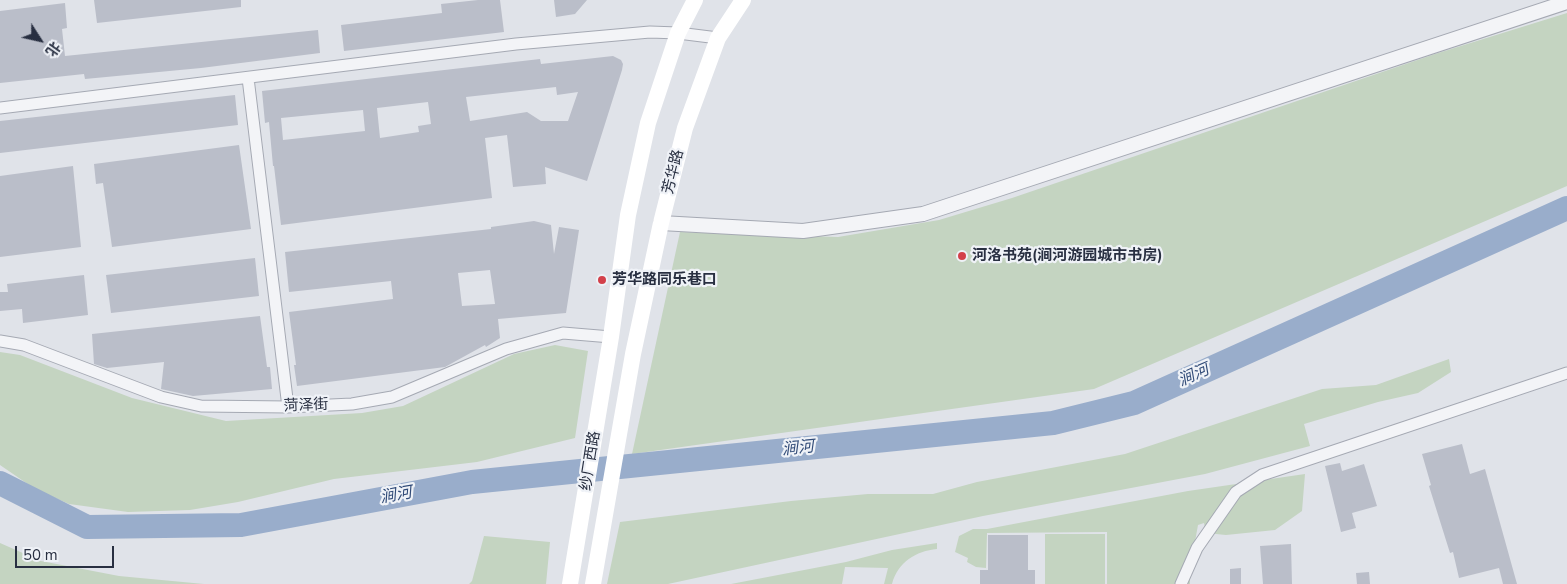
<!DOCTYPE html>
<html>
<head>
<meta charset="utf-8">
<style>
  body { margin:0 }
  #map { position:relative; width:1567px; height:584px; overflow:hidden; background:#e0e3e9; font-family:"Nunito Sans","Noto Sans SC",sans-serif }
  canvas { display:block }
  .north { position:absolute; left:15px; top:15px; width:50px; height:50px; -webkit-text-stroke:4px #eff2f7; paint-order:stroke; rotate:125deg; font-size:14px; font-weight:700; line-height:20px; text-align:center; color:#282f41 }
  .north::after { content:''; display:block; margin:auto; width:18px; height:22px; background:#282f41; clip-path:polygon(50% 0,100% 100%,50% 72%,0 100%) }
  .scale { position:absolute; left:15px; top:546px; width:99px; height:22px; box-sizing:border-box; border:2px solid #282f41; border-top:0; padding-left:6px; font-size:15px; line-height:18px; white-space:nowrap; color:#282f41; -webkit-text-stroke:4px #eff2f7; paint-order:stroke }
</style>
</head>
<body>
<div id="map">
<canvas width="1567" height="584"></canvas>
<div class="north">北</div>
<div class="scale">50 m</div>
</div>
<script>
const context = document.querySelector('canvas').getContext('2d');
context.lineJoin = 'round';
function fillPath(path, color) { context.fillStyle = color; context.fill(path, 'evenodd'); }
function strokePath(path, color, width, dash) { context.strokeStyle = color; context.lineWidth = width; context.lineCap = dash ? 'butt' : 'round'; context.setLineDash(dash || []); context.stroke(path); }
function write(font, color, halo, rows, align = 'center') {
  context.font = font + ' "Nunito Sans","Noto Sans SC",sans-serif'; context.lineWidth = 4.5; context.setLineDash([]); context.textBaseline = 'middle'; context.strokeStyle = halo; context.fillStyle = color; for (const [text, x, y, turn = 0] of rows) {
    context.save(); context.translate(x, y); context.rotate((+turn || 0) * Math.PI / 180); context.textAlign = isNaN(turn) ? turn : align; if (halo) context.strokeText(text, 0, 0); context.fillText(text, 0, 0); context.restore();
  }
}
fillPath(new Path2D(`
  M1567,13V186L1094,389L632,454L680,232L838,237L939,220L1012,198L1435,54Z
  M555,345L588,351L575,438L477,462L334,479L238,502L190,510L128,512L69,504L35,489L0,465V352L20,355L132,398L226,421L362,413L403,406L514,354Z
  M1449,359L1451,372L1418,393L1378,402L1304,424L1310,446L1205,474L983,516L668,584H607L620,522L791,501L868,494H933L977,482L1125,454L1322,389L1376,385Z
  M1305,474L1302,511L1275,530L1226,535L1206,533L1204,523L1198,525L1190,569V584H1107V532L987,533L986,568L976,567L967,562L968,558L955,552L959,536L973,529H987L1188,491Z
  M1045,534H1105V584H1045Z
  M484,536L550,542L546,584H469L472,581Z
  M0,543L41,561L119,576L204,584H0Z
  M937,543V549C916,551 898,562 892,584H884L888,568L845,567L842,584H731L846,562L892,550Z`), '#c4d4c1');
strokePath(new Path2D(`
  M0,483L87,527L241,525L472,482L1053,423L1134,403L1567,208`), '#99adcb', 24);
fillPath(new Path2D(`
  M94,0H241V7L97,23Z
  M478,0H500L504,32L344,51L341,25L442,13L441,4Z
  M554,0H587L575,14L556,17Z
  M65,3L67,28L62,29L65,56L318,30L320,53L201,68L85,79L84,74L0,83V11Z
  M613,56L621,60L623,64L622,70L587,181L545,167L546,184L513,187L507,135L485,138L492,198L281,225L274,166H273L269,122L265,123L262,91L540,59L541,64ZM556,87L557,95L578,92L568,121H541L527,112L470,121L466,97ZM428,102L431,124L418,126L419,132L380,138L377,108ZM363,110L365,131L283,140L281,118Z
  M235,95L238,125L0,153V121Z
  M239,145L251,229L112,247L103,183L96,184L94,164Z
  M73,166L81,247L0,257V176Z
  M534,221L551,225L554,254L559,227L579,230L566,313L498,319L500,338L486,347L485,345L445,367L297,386L294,365H296L289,312L393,299L391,281L289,292L285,252L491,229V227ZM490,270L495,304L462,306L458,273Z
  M255,258L259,296L111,313L106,275Z
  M84,275L88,315L23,323L22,309L0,311V292H8L7,284Z
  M260,316L267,367H270L272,389L193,396L161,389L164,362L107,368L94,364L92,334Z
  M1462,444L1470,474L1485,469L1517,584H1503L1499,568L1459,578L1453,552L1450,553L1429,486L1431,485L1422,454Z
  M1340,463L1342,471L1364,464L1377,506L1352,513L1356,528L1341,532L1325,466Z
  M988,535H1028V570H1035V584H980V570H988Z
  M1291,544L1292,584H1263L1260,546Z
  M1241,568V584H1230V569Z
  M1369,572L1370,584H1357L1356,573Z`), '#babec9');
const minor = new Path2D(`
  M248,78L288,407
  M0,108L516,44L650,32L678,33L718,38
  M0,341L24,345L161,397L201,406L288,407L352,404L392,397L506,349L563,333L611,337
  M1181,584L1197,548L1236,492L1262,475L1567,373`);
const tertiary = new Path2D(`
  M661,223L803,231L923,214L1567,2`);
strokePath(minor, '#a5a9b3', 13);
strokePath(tertiary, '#a5a9b3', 16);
strokePath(minor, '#f3f4f7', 11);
strokePath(tertiary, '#f3f4f7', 14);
strokePath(new Path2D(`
  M570,584L611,337L628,215L648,123L678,33L695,0
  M593,584L633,354L661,223L685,128L718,38L743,0`), '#fff', 16);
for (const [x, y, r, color] of [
  [962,256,5,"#d3404a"],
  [602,280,5,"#d3404a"]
]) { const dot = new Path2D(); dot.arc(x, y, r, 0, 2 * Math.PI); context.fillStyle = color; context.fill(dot); strokePath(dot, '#eff2f7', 2); }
write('15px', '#282f41', '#eff2f7', [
  ["芳华路",674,172,-76],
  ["菏泽街",306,406,-2],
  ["纱厂西路",591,461,-81]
]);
write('bold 15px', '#282f41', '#eff2f7', [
  ["河洛书苑(涧河游园城市书房)",972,256],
  ["芳华路同乐巷口",612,280]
], 'left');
write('italic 16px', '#304a77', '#eff2f7', [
  ["涧河",1194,376,-24],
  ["涧河",798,449,-6],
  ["涧河",396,496,-10]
]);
</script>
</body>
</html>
